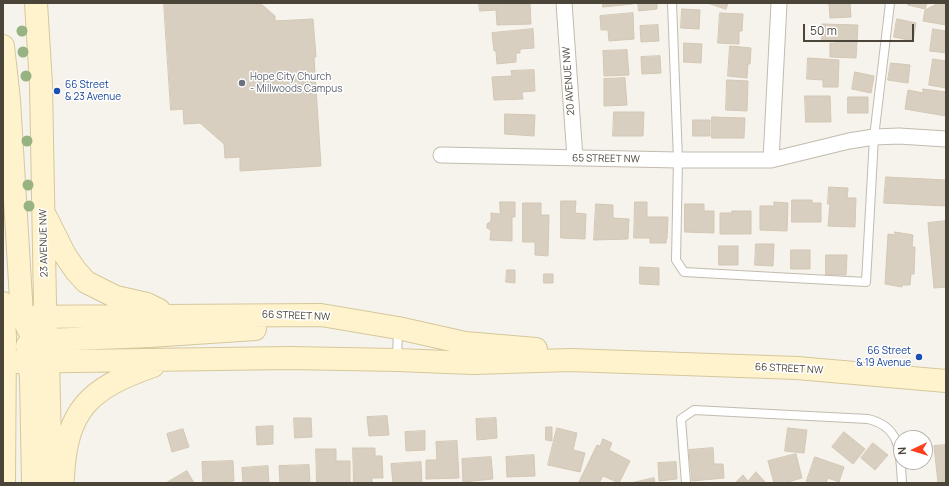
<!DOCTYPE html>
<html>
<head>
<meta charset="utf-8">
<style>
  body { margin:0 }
  #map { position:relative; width:949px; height:486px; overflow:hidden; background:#f6f3ec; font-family:Manrope,sans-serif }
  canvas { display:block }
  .frame { position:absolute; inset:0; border:4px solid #4b4439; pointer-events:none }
  .north { position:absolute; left:893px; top:430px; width:40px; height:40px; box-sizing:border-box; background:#fff; border:1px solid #b7b4b0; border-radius:50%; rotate:266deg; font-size:11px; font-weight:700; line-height:16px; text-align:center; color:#4b4439 }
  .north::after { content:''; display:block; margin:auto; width:14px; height:18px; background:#fc3f1d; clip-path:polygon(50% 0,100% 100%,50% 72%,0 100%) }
  .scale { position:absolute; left:803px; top:24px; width:111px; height:18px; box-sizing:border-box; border:2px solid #4b4439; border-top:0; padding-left:5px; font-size:12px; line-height:14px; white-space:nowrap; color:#4b4439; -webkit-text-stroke:3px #fff; paint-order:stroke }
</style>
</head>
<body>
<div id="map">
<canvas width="949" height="486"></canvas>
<div class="frame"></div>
<div class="north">N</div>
<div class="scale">50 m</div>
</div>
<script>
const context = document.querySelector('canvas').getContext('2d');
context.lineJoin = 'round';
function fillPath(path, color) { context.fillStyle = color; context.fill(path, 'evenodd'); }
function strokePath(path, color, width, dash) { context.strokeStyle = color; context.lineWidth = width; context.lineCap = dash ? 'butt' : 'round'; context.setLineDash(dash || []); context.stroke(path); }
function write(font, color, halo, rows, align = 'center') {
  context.font = font + ' Manrope,sans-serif'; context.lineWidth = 3; context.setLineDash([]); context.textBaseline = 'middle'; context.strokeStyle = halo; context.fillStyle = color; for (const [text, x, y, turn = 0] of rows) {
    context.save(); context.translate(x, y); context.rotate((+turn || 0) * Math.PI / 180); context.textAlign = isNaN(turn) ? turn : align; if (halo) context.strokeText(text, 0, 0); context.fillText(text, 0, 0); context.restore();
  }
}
const building = new Path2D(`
  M164,3H260L275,16V21L313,19L316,57H314L321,166L240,171V157L225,158L224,144L200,123L184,124L183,109L171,110Z
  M479,3L530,4L531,24L497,25L496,10L480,11Z
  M603,3H633V4L603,7Z
  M638,3H657V9L639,11Z
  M708,3H728L726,9Z
  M828,3H850L851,17L830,18L829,4H828Z
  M908,3H927L925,9L908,5Z
  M936,3H946V25L923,21L925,10L935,5Z
  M682,9L700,10L699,29L681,28Z
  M633,13L634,39L609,41L608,30H601L600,16Z
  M720,13L743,14L742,31H739V44L718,43Z
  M897,19L916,23L913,41L894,37Z
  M822,24L858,25L856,58L830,57V43H836V41H822Z
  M658,25L659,41L641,42L640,26Z
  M533,29L534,48L520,49V53H516V62L497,64L496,51H494L492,33Z
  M933,29L946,31V53L930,51Z
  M684,43L702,44L701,63L684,62Z
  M730,46L751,48L750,64H748L747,78L728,76Z
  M627,50L629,75L604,76L603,51Z
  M660,56L661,73L642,74L641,57Z
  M808,58L839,60L838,87H823V80L807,79Z
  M933,59L946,61V88L929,85Z
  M891,63L910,65L908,83L888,80Z
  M534,70L535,91L522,92L523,99L494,100L492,77L512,76L511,71Z
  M855,72L874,76L871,93L852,89Z
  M625,78L627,105L604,106V79Z
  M727,80L748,81L747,111L726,110Z
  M923,89L946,92V116L905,109L908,90L923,93Z
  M805,96H830L831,122H806Z
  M848,97H868V113H848Z
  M614,112H644L643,136H613Z
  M505,114L535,115L534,136L505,134Z
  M712,117L745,118L744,138H712Z
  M693,120H710V136H693Z
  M886,177L946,180V206L884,203Z
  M829,187L848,188L847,198H856L855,227L828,226L830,204H828Z
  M792,200H812V203H821V222H792Z
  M561,201H576L575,213L586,214L585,239L561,238Z
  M500,202H515V217H512V241L490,240L491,230L487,228V224L491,221V213L500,214Z
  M635,202H647V217H668L667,239H666V243H650V238H634Z
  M774,202L788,203L787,231L760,230V206H774Z
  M523,203H541V215H549L548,256L535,255V242H523Z
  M596,204L613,205V218L629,219L628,239L594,240Z
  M685,204H704V211H714V233L685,232Z
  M732,211H751V234H720V213H732Z
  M946,221V287L934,288L928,223Z
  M895,232L913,235L912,247H915L914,274H911L910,285H902V287L885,284L888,234L895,235Z
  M756,244H774L773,266L755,265Z
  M719,246H738V265H719Z
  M791,250H810V269H791Z
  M826,255H847L846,275H826Z
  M640,267L659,268V285L640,284Z
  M507,270H515V283L506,282Z
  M544,274H553V283H544Z
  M387,416L389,435L369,436L367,417Z
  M294,418H311L312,437L295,438Z
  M496,418L497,438L477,440L476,419Z
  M273,426V444L257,445L256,427Z
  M546,427H552V441L546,440Z
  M557,428L577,433L573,450L585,453L580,472L548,465Z
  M788,428L807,430L804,453L785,451Z
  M183,429L189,447L172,452L167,434Z
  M425,431V450L406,451L405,432Z
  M844,432L865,449L853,464L832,447Z
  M603,439L612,443L609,450L630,461L619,483L603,476L599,483L579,482L597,445L600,446Z
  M457,441L459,478L426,479V460H437L436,442Z
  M873,443L888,455L875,470L861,458Z
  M946,445V483H938L934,446Z
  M353,448H375V456H382L383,478H372V483H354Z
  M713,448L714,464H723L724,478L692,481L689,450Z
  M316,449H336V461H350V483H317Z
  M796,454L802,478L784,483H774L768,461Z
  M534,455L535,476L507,477L506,457Z
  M491,457L493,479L463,482L462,459Z
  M815,457L844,467L839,482L828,478L826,483H806Z
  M233,461L234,481L203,483L202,462Z
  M421,462L422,483H393L391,464Z
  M676,462L677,479L659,481L658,463Z
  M309,465L310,483H280L279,466Z
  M268,466L269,483H243L242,468Z
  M187,471L194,483H166Z
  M756,472L766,483H735L743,475L748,481Z
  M654,478L655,483H631Z`);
fillPath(building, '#d8cfc1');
strokePath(building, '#d3c7b4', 1);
const lane = new Path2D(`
  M672,3L678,160L676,260L684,272L866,282L874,137L890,3
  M397,359L398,329
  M686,483L681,419L694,410L868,419C902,427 900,454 902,483`);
const street = new Path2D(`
  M564,3L575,158
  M441,155L678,160H771L849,141L874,137L899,136L946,139
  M771,160L779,3`);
const secondary = new Path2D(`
  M36,3L41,84L45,304L48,361L51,483
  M3,46L9,100L22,316L35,343L47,359
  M46,217L65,255L76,271L86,282L116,297L147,304L159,310
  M3,303L5,337L4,483
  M3,317L321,315L398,328L465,343L536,349
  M32,345L47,340L150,336L255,329
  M27,346L31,378L33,483
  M3,362L290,358L397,360L473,363L570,360L797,368L946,381
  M63,478C66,409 90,388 153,366`);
strokePath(lane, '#c2bbae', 10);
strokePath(street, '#c2bbae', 17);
strokePath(secondary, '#d6c79b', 24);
strokePath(lane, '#fff', 8);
strokePath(street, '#fff', 15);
strokePath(secondary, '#fff3cd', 22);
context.fillStyle = '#97b381';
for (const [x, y] of [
  [22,31],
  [23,52],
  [26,76],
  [27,141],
  [28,185],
  [29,206]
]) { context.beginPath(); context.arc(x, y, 5.5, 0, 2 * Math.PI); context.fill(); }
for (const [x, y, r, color] of [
  [242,83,4,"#6b7280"],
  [57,91,4,"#1a4fb4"],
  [919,357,4,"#1a4fb4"]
]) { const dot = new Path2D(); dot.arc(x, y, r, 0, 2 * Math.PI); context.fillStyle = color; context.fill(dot); strokePath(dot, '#fff', 1.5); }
write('10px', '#5b616d', '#fff', [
  ["Hope City Church",250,77],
  ["- Millwoods Campus",250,89]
], 'left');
write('10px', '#4b4439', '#fff', [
  ["20 AVENUE NW",569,81,-94],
  ["65 STREET NW",606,159,1],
  ["23 AVENUE NW",44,243,-91],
  ["66 STREET NW",296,316,2],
  ["66 STREET NW",789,369,3]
]);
write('10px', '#164399', '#fff', [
  ["66 Street",65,85],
  ["& 23 Avenue",65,97],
  ["66 Street",911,351,"right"],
  ["& 19 Avenue",911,363,"right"]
], 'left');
</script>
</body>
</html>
